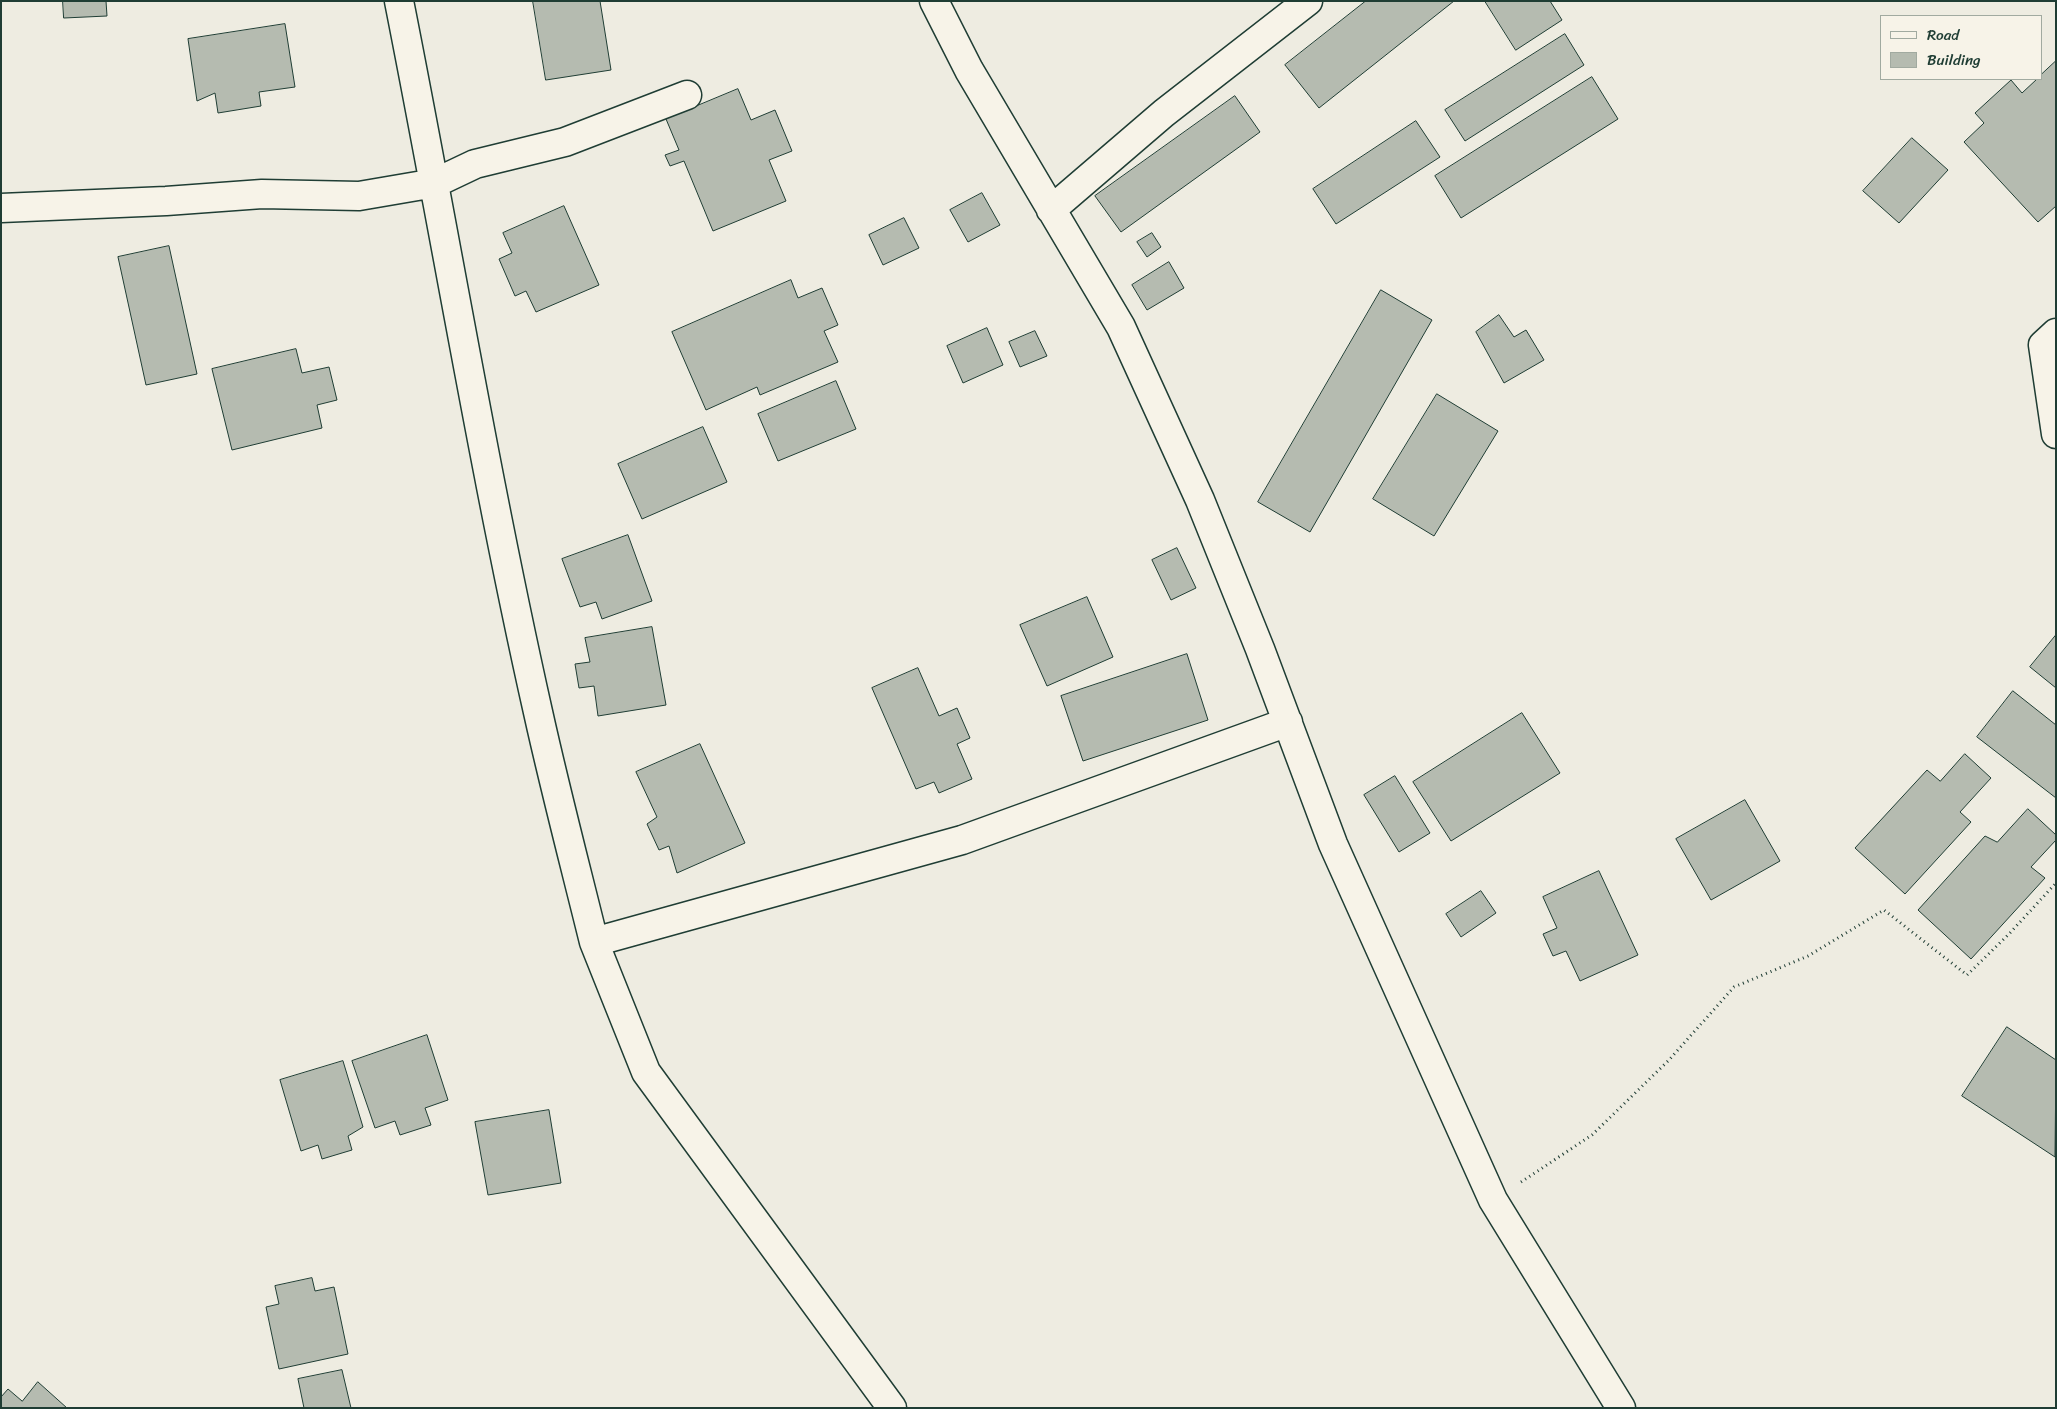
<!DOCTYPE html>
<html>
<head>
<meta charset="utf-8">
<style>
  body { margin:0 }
  #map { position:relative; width:2057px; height:1409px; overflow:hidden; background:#eeece1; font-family:Sriracha,sans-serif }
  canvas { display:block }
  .frame { position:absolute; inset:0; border:2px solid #1f3d34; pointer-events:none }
  .legend { position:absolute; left:1880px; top:15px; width:162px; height:65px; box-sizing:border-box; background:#f7f3e8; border:1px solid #a1aaa0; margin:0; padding:6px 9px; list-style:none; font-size:15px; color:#1f3d34 }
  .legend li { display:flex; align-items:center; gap:10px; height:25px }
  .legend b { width:25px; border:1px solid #a1aaa0 }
</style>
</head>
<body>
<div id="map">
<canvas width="2057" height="1409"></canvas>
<div class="frame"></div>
<ul class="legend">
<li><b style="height:6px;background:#f7f3e8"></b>Road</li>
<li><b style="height:14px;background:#b5bbb0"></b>Building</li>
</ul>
</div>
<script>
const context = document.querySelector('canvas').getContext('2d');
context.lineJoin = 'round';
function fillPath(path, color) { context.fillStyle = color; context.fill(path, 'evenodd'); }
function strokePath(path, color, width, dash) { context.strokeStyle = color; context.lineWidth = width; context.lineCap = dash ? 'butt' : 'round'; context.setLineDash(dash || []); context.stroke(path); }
const building = new Path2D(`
  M63,1H106L107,16L64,18Z
  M533,1H600L611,70L546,80Z
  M1366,1H1454L1319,108L1285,65Z
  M1485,1H1550L1562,20L1516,50Z
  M285,24L295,87L259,92L261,106L218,113L215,93L197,101L188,39Z
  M1565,34L1584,65L1465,141L1445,110Z
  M2056,61V206L2038,222L1964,142L1984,123L1975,113L2011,80L2022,93L2037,79H2041V75Z
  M1592,77L1618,119L1461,218L1435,176Z
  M738,89L751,120L775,110L792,151L769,160L786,201L713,231L684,161L670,166L665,155L679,150L666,119Z
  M1235,96L1260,132L1121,232L1095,196Z
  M1416,121L1440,157L1336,224L1313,189Z
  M1912,138L1948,170L1899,223L1863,191Z
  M982,193L1000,225L968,242L950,210Z
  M564,206L599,285L536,312L526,291L515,296L499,259L512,253L503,233Z
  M904,218L919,248L883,265L869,235Z
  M1152,233L1161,247L1147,257L1137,242Z
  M169,246L197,374L146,385L118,257Z
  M1169,262L1184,288L1147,310L1132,285Z
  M791,280L798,298L822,288L838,325L824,331L838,362L760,395L757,387L706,410L672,332Z
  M1381,290L1432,320L1310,532L1258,502Z
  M1499,315L1514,337L1526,330L1544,360L1504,383L1476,332Z
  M987,328L1003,365L963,383L947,346Z
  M1035,331L1047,356L1020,367L1009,342Z
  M296,349L302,373L329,367L337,400L317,405L322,428L232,450L212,369Z
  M836,381L856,429L778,461L758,414Z
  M1437,394L1498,431L1434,536L1373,499Z
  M703,427L727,482L642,519L618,464Z
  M628,535L652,601L602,619L596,602L580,607L562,559Z
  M1177,548L1196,588L1171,600L1152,560Z
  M1087,597L1113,657L1047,686L1020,625Z
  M652,627L666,705L598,716L594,686L579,688L575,664L590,662L585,638Z
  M2056,635V688L2030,667Z
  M1187,654L1208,720L1083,761L1061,696Z
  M918,668L939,716L957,708L970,738L957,744L972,779L939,793L934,782L916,789L872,688Z
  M2013,691L2056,725V798L1977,737Z
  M1522,713L1560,773L1451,841L1413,782Z
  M700,744L745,843L677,873L669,846L659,850L647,824L657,817L636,772Z
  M1965,754L1991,778L1960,812L1971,822L1905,894L1855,848L1927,770L1940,781Z
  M1395,776L1430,833L1399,852L1364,795Z
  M1745,800L1780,861L1711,900L1676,839Z
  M2028,809L2056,835V840L2031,867L2045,878L1971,959L1918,910L1985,836L1997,842Z
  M1599,871L1638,955L1580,981L1566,951L1553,956L1543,934L1557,928L1543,897Z
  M1481,891L1496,913L1461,937L1446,914Z
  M2007,1027L2056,1060L2055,1157L1962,1096Z
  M427,1035L448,1100L425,1108L431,1125L400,1135L395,1121L375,1128L352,1061Z
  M343,1061L363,1127L348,1136L352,1150L322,1159L318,1145L301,1151L280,1080Z
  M549,1110L561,1183L488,1195L475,1122Z
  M312,1278L315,1291L334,1287L348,1354L279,1369L266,1307L279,1304L275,1286Z
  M342,1370L351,1408H304L298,1379Z
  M38,1382L67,1408H1V1397L8,1389L22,1401Z`);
fillPath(building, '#b5bbb0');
strokePath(building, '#1f3d34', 1);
const minor = new Path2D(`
  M399,1C446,238 485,476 538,712C555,789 575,865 594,942L962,840L1288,722
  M934,1L969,70L1121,327L1200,500L1260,649L1333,844L1493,1200L1621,1408
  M1,208L166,201L262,194L359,196L435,183L475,164L565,142L687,95
  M1051,210L1164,113L1308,1
  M2056,333L2043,345L2056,434
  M594,942L646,1072L892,1408`);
strokePath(minor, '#1f3d34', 31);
strokePath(new Path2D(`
  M1521,1182L1592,1135L1669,1060L1734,987L1808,956L1884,910L1967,975L2009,934L2056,883`), '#1f3d34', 3, [1, 4]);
strokePath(minor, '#f7f3e8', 28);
</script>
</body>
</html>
